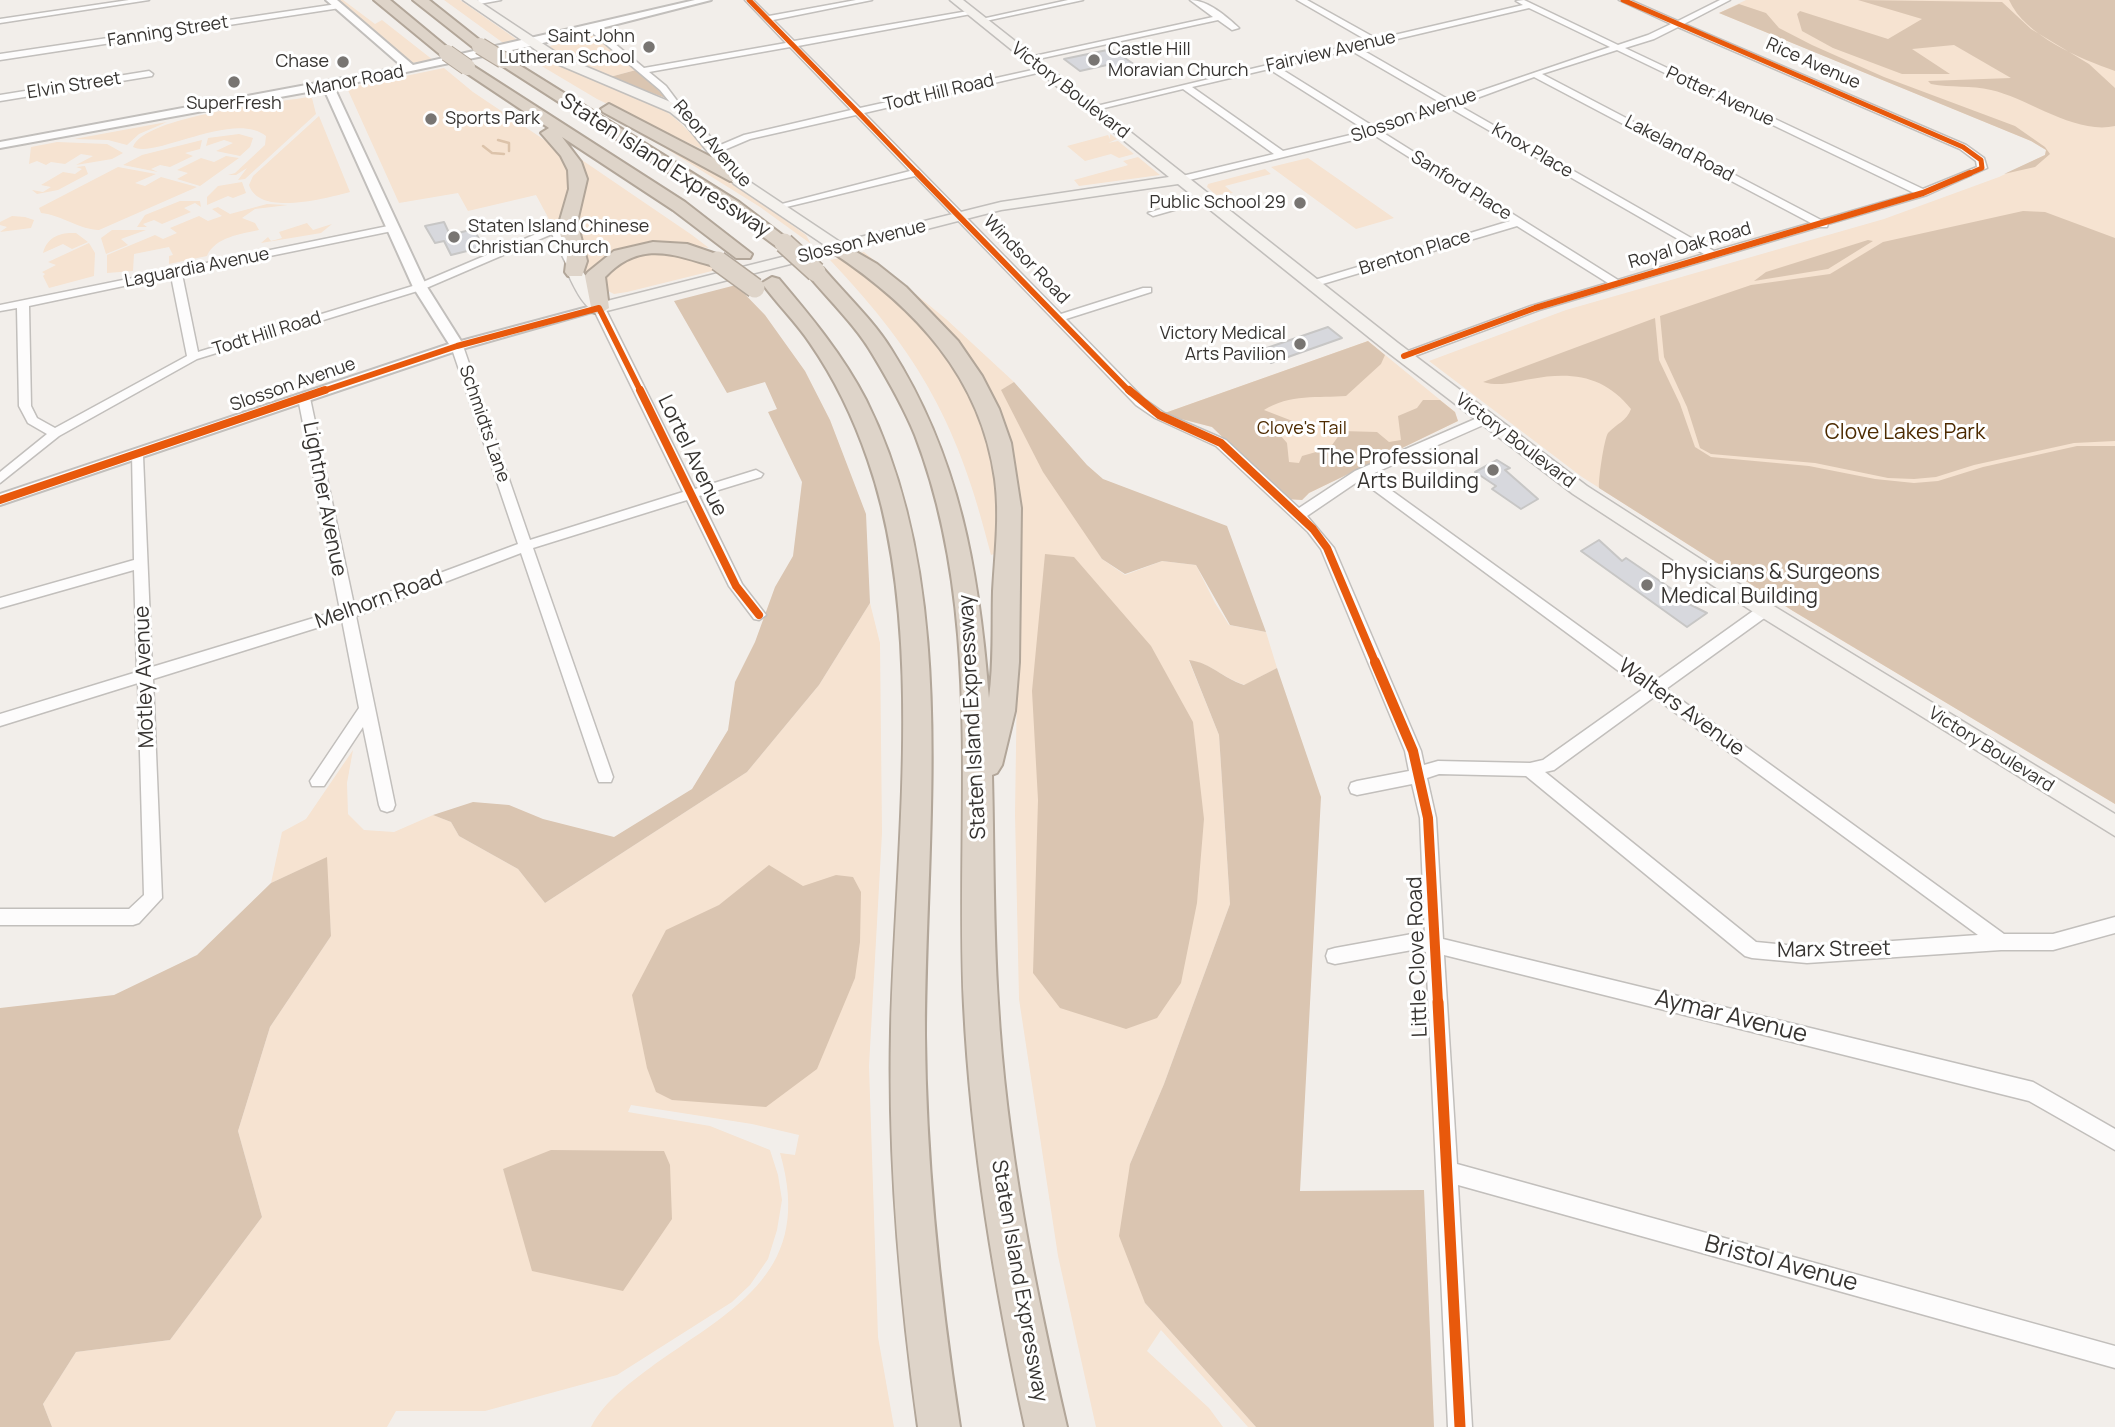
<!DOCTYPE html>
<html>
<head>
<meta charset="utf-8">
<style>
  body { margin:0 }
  canvas { display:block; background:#f2eeea }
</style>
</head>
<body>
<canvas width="2115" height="1427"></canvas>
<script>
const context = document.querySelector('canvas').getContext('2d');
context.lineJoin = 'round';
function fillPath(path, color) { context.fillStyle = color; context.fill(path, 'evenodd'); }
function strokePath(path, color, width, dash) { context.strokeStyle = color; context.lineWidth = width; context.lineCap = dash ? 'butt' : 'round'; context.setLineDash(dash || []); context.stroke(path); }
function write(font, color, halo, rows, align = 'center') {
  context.font = font + ' Manrope,sans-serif'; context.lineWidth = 6; context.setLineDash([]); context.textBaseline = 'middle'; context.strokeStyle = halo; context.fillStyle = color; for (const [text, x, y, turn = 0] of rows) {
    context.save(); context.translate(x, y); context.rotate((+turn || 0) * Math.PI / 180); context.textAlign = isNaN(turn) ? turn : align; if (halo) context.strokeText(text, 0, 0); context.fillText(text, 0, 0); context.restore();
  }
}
fillPath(new Path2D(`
  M338,0H343L375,24L382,20L433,60L412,63Z
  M444,0H460L519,41L506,45Z
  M1746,0H2115V804L1793,611L1582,477L1429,361L1566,310L1884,219L1999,177L2045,155L2046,150L2031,141L1719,13Z
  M593,35L636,70L610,77L565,59L546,47Z
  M531,50C574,77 627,84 668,113C681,122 692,135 703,147L701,149L597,99L518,52Z
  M444,68L473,92L546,141L560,154L569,170L570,184L561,230L571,256L555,223H551L536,195L468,211L458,193L399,203L347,88Z
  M308,97L312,98L316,114L245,179L238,180L247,168L236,175H228L235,173L265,145L266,136C233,110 155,159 133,147C144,116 275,103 308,97Z
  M319,116L350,192C327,198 259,217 249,185L253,176Z
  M617,118L722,175L806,235L811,244L760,207Z
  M167,122L139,134L127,145L108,140L74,139Z
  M239,134L253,138L250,147L240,156L216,151L233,143L224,140L206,146L208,138Z
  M1110,134L1117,139L1108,143L1118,141L1134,154L1119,158L1111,154L1085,161L1067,146L1108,135L1110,139Z
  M202,140L200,149L185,153L193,156L170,167L160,165L151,169L158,172L123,165L142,155Z
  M57,142L107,144L123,153L112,159L76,165L93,156L81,154L65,164L51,162L46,165L37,161L29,164L31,147Z
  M226,156L239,158L200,186L177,179L188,173L177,170L201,158L214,162Z
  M1138,157L1160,175L1079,186L1074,180L1125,166L1128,165L1123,161Z
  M579,158L692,235L709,248L665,243L584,278C588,259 573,243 572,224C571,201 586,181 579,158Z
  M1308,158L1394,218L1356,229L1271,167Z
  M85,166L88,174L58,190L37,194L32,190L43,192L51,187L41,185L63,172L75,174L82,169L76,167Z
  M118,167L156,174L135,183L145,186L161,177L197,187L99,230C81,230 61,215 41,213L39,208Z
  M1265,169L1271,174L1225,186L1233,193L1216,195L1207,187L1208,184Z
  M242,182L246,193L233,198L228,196L207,205V197L218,186Z
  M180,201H200L201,207L195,203L184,208L191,212L162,224L154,220L143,224L147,227H137L145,215Z
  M267,204L288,205L255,209L242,218L255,223L259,230C241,234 215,237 207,256L169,264V256L173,255L169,247L134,254L133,271L107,273V255L155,235L163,239L177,233L170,228L199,216L208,221L222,216L212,209L218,207L230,214Z
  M25,217L34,220L31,228L0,232L7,227L0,225V222L12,216Z
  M307,223L313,230L332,224L321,233L261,243L268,237L271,241L282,238L279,232Z
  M112,230H146L121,239L128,245L106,254L101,238Z
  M76,233L88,242L72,249L63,244L43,253C47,237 60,232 76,233Z
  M89,243L95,253L94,276L49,288L43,276L45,274L42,272L56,265L48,262Z
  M671,250L720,269L627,292L614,294L604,289L601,278C619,256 645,253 671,250Z
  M864,252L946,319L1014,382L1002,390L1102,559L1125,575L1162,561L1196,565L1215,603L1229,625L1266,632L1277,668L1245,685C1222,678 1212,663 1189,661L1219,735L1230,904L1164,1084L1130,1164L1145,1303L1256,1427H1248L1161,1330L1147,1351L1209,1408L1223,1427H1096L1058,1256L1019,999L1015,814L1019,548L1014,452L991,391L963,345L911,294L860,253Z
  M840,258C870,275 893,299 917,324C927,335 940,342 949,353C998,406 997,485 1001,552L991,555C959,426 921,356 830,260Z
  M1368,341L1455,412L1458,421L1309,493L1302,500L1287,499L1212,427L1162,414Z
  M870,603L880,643L882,833L869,1066L878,1337L894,1427H591C605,1400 631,1382 655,1364C737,1307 814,1270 780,1153L795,1155L799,1135L752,1124L631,1105L628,1112L710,1126L770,1150L778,1175L782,1200L777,1230L768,1259L750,1285L732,1302L617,1375L485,1411H396L387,1427H52L43,1404L76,1352L170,1340L262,1217L238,1131L270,1027L331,936L326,858L271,883L282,832L306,819L353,750L347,783L348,814L364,830L394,832L433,815L451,822L459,836L518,869L545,903L747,772L819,685ZM503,1169L623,1291L512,1195Z`), '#f6e3d1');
fillPath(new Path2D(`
  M1858,0L2002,2L2031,29L2089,64L2115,88V126C2075,135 2028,98 1991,90C1971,85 1951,88 1931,84L1928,81L2011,78L1954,45L1912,49L1950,74H1902L1833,48L1802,31L1797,14L1800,11L1888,39L1922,19Z
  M2009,0H2115V71C2081,59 2025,36 2009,0Z
  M1739,4L1766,13L1779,28L1812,45L1884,77L2015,126L2045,147L2050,154L2035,167L2004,174L2045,155L2046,150L2031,141L1719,13Z
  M636,70L668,99L610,77Z
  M2023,211L2045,212L2115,238V441L2074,443L1974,465L1936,477L1914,479L1888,478L1815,463L1711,454L1700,448L1687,407L1664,357L1660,316L1751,285L1830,274L1883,242Z
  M1868,240L1873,241L1828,269L1754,281L1766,272Z
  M736,285L765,315L805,371L830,420L866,514L870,603L819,685L747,772L545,903L518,869L459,836L451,822L433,815L473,802L509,805L543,819L614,837L692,789L728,730L735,682L755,642L775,587L793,556L802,482L768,412L777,409L765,382L727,393L674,301Z
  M1655,318L1659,360L1680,404L1695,447L1711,457L1809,466L1875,479L1914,483L1938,481L1983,467L2077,446H2115V804L1793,611L1599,488C1598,481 1604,439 1608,433C1616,424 1627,421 1631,409C1605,376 1572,371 1531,379C1513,382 1501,387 1483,382Z
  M1368,341L1385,355L1381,364L1346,396C1319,398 1289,394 1264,410L1295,422L1290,427L1275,429L1287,443L1289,462L1299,463L1302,456L1330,448L1342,431L1377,432L1389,442L1401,440L1398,416L1417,408L1423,400H1440L1455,412L1458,421L1309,493L1302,500L1287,499L1212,427L1162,414Z
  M1014,382L1087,465L1103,479L1227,526L1266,632L1230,625L1196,565L1162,561L1125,574L1102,559L1043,472L1001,390Z
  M1045,554L1074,557L1151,646L1193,722L1204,819L1197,903L1181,983L1157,1018L1126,1029L1060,1008L1033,973L1038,800L1032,691Z
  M1189,660C1212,663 1222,678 1244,685L1277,668L1321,797L1300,1191L1424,1190L1434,1427H1256L1145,1303L1119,1236L1130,1164L1164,1084L1230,904L1219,735Z
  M327,857L331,936L270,1027L238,1131L262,1217L170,1340L76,1352L43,1404L52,1427H0V1008L114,995L197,955L271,883Z
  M769,865L803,886L836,875L853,877L861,892L860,942L855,978L817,1069L766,1107L672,1100L656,1092L647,1068L632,995L666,930L719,905Z
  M551,1150L664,1151L670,1165L672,1219L623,1291L532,1271L503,1169Z`), '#dac5b1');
strokePath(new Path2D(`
  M498,140L509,143V151
  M483,146L492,153L504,154`), '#dcc3aa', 2.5);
const building = new Path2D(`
  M1112,49L1135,65L1115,70L1107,65L1080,71L1064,59Z
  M444,222L450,235L474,229L483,247L451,255L444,241L435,243L425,226Z
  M1328,327L1342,338L1271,363L1258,351Z
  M1497,460L1510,468L1505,470L1538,499L1521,509L1492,489L1496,486L1475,472Z
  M1599,540L1622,561L1626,558L1679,594L1675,597L1707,613L1687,627L1581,551Z`);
fillPath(building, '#d7d8dd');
strokePath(building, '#c7c6c5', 2);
const minor = new Path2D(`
  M129,0H149L0,23V19Z
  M479,0H501L474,5L470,3Z
  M745,0H753L769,16L856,0H872L773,20L794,41L974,10L971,14L798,46L860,108L1046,67V71L864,113L1061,314L1143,288H1151V292L1066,319L1144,399L1164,413L1226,440L1299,508L1355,471L1482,416H1490V422L1370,475L1655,681L1760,606H1770L1772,610L1770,614L1666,689L2004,934H2053L2115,917V933L2053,950H2001L1807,963L1752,958L1745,956L1526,776L1439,774L1427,778L1436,818L1443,939L2033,1082L2115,1129V1150L2029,1101L1444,955L1457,1164L2115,1346V1368L1458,1185L1472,1427H1448L1426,952L1412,950L1335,964L1328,962L1326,956L1328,950L1335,948L1412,934L1425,936L1420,818L1412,784L1357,795L1351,793L1349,788L1351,783L1357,781L1409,771L1405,751L1321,549L1308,532L1216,446L1155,418L1136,405L915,176L774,210V206L910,171L856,115L750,139L717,153H711V149L744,135L851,110L790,47L649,72L666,86L687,114L682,117L660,90L589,30L596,28L644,68L786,43ZM1360,480L1643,689L1543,760L1530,763L1438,761L1424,765L1421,751L1334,548L1307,516ZM1654,697L1978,935L1807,947L1756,942L1545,772L1554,770Z
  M1068,0H1083L981,22L977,20Z
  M1190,0C1208,0 1227,17 1239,28L1232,30L1218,20L1029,61L1025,58L1213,17Z
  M1297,0H1307L1377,39L1523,5L1516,1L1524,0L1618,45L1648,35L1671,24L1619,0H1630L1678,21L1720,0H1730L1684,24L1966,145L1984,158L1987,168L1927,195L1828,224L1827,227H1819L1539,310L1404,360L1400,358V354L1531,306L1608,283L1517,226L1316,286H1308V282L1510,221L1374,135L1181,182L1178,181V177L1274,154L1183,89L1092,111L1088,108L1368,41ZM1529,8L1610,47L1451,101L1359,48ZM1678,27L1960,149L1976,161L1977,167L1923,189L1625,48L1654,39ZM1350,50L1443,104L1376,128L1278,67ZM1617,50L1914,193L1821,220L1542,74ZM1269,69L1367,131L1283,151L1192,87ZM1534,77L1811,223L1714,251L1458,105ZM1450,108L1704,254L1618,280L1382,132Z
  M337,4L340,8L0,60V54Z
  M149,71L153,74L152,76L0,101V95Z
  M1205,195L1209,196V200L1153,216L1148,213Z
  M393,225L398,228L397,230L182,274L198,352L416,285L555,226L560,229L579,270L570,272L552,234L424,289L197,359L59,436L0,483V472L47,434L28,423L19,406L17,308L0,311V305ZM171,276L187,356L55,428L37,418L31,406L29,306Z
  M599,305L605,308L695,489L756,470L763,474L761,477L699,496L742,584L766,615L759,620L754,619L729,586L687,500L533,548L613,777L611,782H599L597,777L521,553L356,616L395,805L393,810L387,812L381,810L379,805L363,727L324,786H312L310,781L359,708L342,620L153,679L162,898L139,923L133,925H0V909H129L144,895L138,683L0,726V714L137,672L134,570L0,608V598L134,560L132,453H142L143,456L152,667L340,610L298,398L300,395H308L310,398L354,605L518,544L451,346L453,344H461L463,346L530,540L683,492L593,308Z`);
const tertiary = new Path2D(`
  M326,0H337L413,65L695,0H711L531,46L334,87L427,287L461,341L599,304L606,308L462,349L0,505V494L449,344L413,287L324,89L0,148V142L403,67Z`);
const secondary = new Path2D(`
  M463,0H477L563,57L680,106L695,118L744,178L840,242L1001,202L1169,177L950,0H963L1398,343L1587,486L1772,605L2115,814V836L1758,615L1573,494L1386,351L1178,184L1001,210L599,313C583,309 574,286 567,272L569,269H581L603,302L826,246L734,184L685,124L670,112L555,63Z`);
const motorway = new Path2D(`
  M374,0H390L454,53L452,56H442Z
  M413,0H429L487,46L485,49H475Z
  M503,55L739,202L793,243L784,249L777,247L727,210L498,63V57Z
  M467,62L685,202L752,254L750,258H736L673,210L562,137L581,162L587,179L577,222L587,261L582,276H568L565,272L567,256L558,227L569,189L568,170L561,156L541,133L549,128L462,70V64Z
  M609,104L742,173L745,177L742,181H730L603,112L601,109Z
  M653,242L687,244L725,257L728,261L718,267C675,256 642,238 605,277L609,308L599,314L592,312L585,276L588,272L614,251Z
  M839,242L877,264L906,287L958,341L982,376L999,409L1011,443L1021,508L1019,662L1015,711L1002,765L997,773L992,775C994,851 993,927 998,1003C1006,1146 1035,1288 1067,1427H1025C995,1288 971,1148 964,1006C955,816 985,616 915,435C904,408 888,380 873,355C857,327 830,301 809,276L806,272L809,268H823C845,294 873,320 891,349C960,458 979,572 989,698C994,662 992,627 993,591C995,554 1000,516 995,479C981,377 915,307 832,252L830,248Z
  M772,277L779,279C811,317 843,355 866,400C961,590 925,829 925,1035C926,1167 940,1297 960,1427H918C900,1296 888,1164 891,1031C895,854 927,628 868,460C854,419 835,379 810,343C796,322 777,304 762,283Z`);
strokePath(minor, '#c2bfbc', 3);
strokePath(tertiary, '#c2bfbc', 4);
strokePath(secondary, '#c2bfbc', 3);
strokePath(motorway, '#b2a699', 4);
fillPath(minor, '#fdfcfc');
fillPath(tertiary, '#fdfcfc');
fillPath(secondary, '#f4f1ed');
fillPath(motorway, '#ded4c9');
const motorwayBridgeFar1 = new Path2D(`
  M480,46L503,60
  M447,53L467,67`);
const motorwayBridge = new Path2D(`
  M784,243L816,272
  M718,261L755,288`);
strokePath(motorwayBridgeFar1, '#b2a699', 18, []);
strokePath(motorwayBridge, '#b2a699', 22, []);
strokePath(motorwayBridgeFar1, '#ded4c9', 16);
strokePath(motorwayBridge, '#ded4c9', 19);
strokePath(new Path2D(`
  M749,0L919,175
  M1623,0L1963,147L1981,160L1982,168L1966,175`), '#e8590c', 5);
strokePath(new Path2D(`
  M917,173L1130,392
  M1404,356L1535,308L1923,193L1970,173
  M320,392L457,346L599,308L641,392`), '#e8590c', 6);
strokePath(new Path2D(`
  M640,390L736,586L759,615
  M1129,390L1159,415L1221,443L1313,529L1327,548L1376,664
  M0,500L325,390`), '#e8590c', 8);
strokePath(new Path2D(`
  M1375,662L1413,751L1428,818L1438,1003`), '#e8590c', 10);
strokePath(new Path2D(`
  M1438,1002L1460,1427`), '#e8590c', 11);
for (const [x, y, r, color] of [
  [649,47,7,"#787572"],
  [1094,60,7,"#787572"],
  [343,62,7,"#787572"],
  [234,82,7,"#787572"],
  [431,119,7,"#787572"],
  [1300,203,7,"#787572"],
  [454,237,7,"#787572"],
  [1300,344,7,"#787572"],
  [1493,470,7,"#787572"],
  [1647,585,7,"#787572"]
]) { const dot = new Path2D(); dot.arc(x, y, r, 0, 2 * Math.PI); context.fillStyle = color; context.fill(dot); strokePath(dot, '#fff', 2.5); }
write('18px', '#373431', '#fff', [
  ["Fanning Street",168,32,-9],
  ["Fairview Avenue",1331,52,-13],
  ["Rice Avenue",1813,64,24],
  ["Manor Road",355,81,-11],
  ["Elvin Street",74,86,-9],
  ["Victory Boulevard",1070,91,38],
  ["Todt Hill Road",939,93,-13],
  ["Potter Avenue",1720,97,25],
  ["Slosson Avenue",1414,116,-19],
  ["Reon Avenue",712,144,49],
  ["Lakeland Road",1679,149,28],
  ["Knox Place",1532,151,30],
  ["Sanford Place",1461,186,32],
  ["Slosson Avenue",862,242,-14],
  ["Royal Oak Road",1690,246,-16],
  ["Brenton Place",1415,253,-17],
  ["Windsor Road",1026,260,46],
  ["Laguardia Avenue",197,268,-11],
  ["Todt Hill Road",267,334,-17],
  ["Slosson Avenue",293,385,-19],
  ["Schmidts Lane",484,424,71],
  ["Victory Boulevard",1515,441,37],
  ["Victory Boulevard",1991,750,32]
]);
write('18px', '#373431', '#fff', [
  ["Saint John",635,37],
  ["Lutheran School",635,58],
  ["Castle Hill",1108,50,"left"],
  ["Moravian Church",1108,71,"left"],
  ["Chase",329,62],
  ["SuperFresh",234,104,"center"],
  ["Sports Park",445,119,"left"],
  ["Public School 29",1286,203],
  ["Staten Island Chinese",468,227,"left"],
  ["Christian Church",468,248,"left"],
  ["Victory Medical",1286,334],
  ["Arts Pavilion",1286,355]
], 'right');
write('18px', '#4d2b01', '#fff', [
  ["Clove's Tail",1302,429]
]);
write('21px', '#373431', '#fff', [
  ["Staten Island Expressway",665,166,33],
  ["Lortel Avenue",692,456,64],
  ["Lightner Avenue",324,499,79],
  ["Melhorn Road",379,600,-20],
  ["Motley Avenue",145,677,-92],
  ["Walters Avenue",1681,708,36],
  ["Staten Island Expressway",973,717,-93],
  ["Marx Street",1834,950,-1],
  ["Little Clove Road",1418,957,-92],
  ["Staten Island Expressway",1019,1281,80]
]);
write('21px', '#4d2b01', '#fff', [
  ["Clove Lakes Park",1905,433]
]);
write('21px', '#373431', '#fff', [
  ["The Professional",1479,458],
  ["Arts Building",1479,482],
  ["Physicians & Surgeons",1661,573,"left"],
  ["Medical Building",1661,597,"left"]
], 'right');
write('24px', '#373431', '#fff', [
  ["Aymar Avenue",1731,1017,14],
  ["Bristol Avenue",1781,1264,15]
]);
</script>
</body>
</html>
